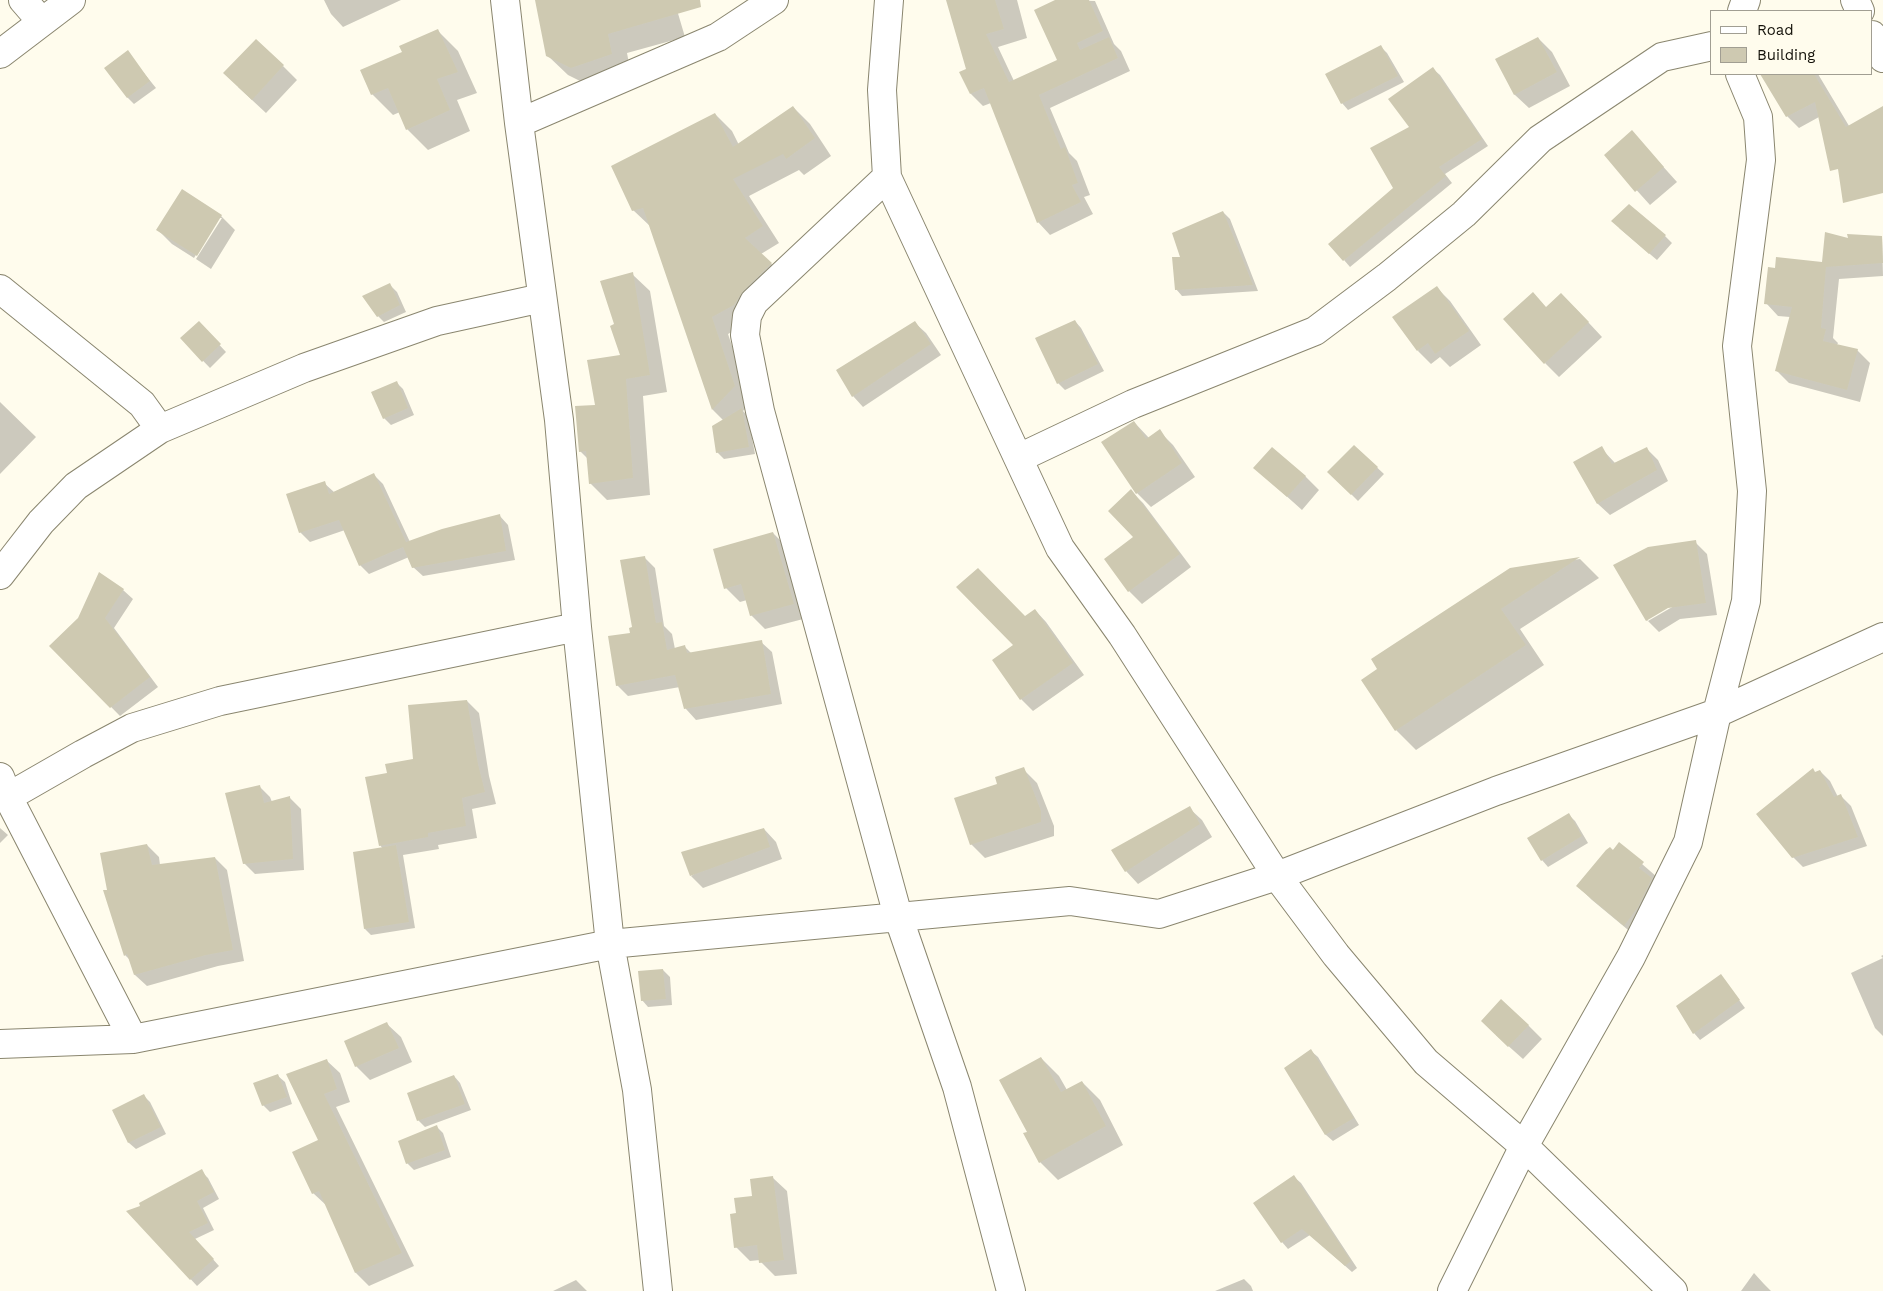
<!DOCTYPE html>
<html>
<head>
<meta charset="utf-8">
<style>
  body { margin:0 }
  #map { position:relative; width:1883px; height:1291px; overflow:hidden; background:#fffced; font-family:"Work Sans",sans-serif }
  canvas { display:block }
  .legend { position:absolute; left:1710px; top:10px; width:162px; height:65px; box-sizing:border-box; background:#fffced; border:1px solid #a19e92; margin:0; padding:6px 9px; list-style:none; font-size:15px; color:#14120a }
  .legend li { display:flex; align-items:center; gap:10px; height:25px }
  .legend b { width:25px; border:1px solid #a19e92 }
</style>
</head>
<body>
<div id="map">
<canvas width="1883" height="1291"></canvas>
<ul class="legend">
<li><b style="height:6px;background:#fff"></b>Road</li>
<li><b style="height:14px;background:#cec9b1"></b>Building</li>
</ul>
</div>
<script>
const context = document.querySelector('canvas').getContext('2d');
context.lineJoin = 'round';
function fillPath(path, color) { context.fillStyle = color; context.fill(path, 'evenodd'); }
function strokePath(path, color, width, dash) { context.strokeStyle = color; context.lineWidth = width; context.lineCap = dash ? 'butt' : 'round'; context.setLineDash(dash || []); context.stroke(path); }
fillPath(new Path2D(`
  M324,0H401L343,27L331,14Z
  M536,0H674L685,37L627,53L631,74L592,87L568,75L547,55Z
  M947,0H1017L1027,38L998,47L1014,81L1059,61L1058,0L1095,1L1114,44L1121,51L1130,71L1050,108L1069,153L1077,161L1090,195L1084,197L1093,214L1050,235L1038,222L991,103L983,106L971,94L967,70Z
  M437,30L458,51L477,93L457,100L470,131L428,150L407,129L400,112L393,115L372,94L362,71L404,53Z
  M1538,38L1552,52L1570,86L1529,108L1515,95L1497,60Z
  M1381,47L1387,53L1404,82L1348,110L1342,103Z
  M127,52L156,88L134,104L127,97Z
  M283,66L297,80L266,113L238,87Z
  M1433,69L1440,75L1488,146L1445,174L1452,183L1350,267L1344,260L1394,188L1411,127Z
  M1761,74H1818L1867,156L1819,117L1799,128L1787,116Z
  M793,107L810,124L831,156L804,175L799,170L749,196L779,243L761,254L788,280L750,322L728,334L751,403L743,411L748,416L755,454L724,459L717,452L724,421L713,410L651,227L633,210L715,114L732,131L739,145Z
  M1632,132L1677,182L1650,205L1605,155Z
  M182,191L221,216L235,230L211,269L196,259L222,218H219L194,258L172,244L158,230Z
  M1223,212L1230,219L1258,291L1182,296L1176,289L1181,258Z
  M1619,228L1665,236L1672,243L1657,260Z
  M1882,237L1883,276L1839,279L1833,338L1838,343L1837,345L1857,350L1870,363L1860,402L1789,383L1777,371L1790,317L1778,316L1766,303L1823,263L1849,239Z
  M632,274L650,291L667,392L643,396L650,495L607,500L590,483L588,459L580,451L596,406L622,356L616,325Z
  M390,285L397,292L406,312L384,322L378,316Z
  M1436,287L1450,301L1481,345L1450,367L1440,357L1431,364L1418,351Z
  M1575,308L1602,337L1559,377L1545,363Z
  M1075,321L1081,328L1104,371L1065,390L1058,383Z
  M199,323L226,352L210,368L182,339Z
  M915,323L926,333L941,355L863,407L853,396Z
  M396,382L403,389L414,415L391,425L384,418Z
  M0,402L36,437L0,474Z
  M1134,422L1149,438L1159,431L1173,445L1195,477L1151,507L1137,493Z
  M1354,446L1384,474L1358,501L1329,472Z
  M1601,448L1615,463L1647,449L1658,460L1668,481L1610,515L1598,504L1575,463Z
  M1255,468L1305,476L1319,490L1302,510Z
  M374,475L383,484L410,542L499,515L508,525L515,560L423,576L413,567L409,557L369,574L360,565L345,530L310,542L300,532L324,483L334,492Z
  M1131,491L1143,503L1191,567L1142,604L1129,591L1106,559L1135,537Z
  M773,533L787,547L807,618L765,629L751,615L747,600L740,602L726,588Z
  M1695,542L1707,554L1717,615L1680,619L1659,632L1647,620ZM1673,604L1674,606L1648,621V618Z
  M644,557L655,568L664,626L672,634L675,649L685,647L692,654L761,642L772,652L782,704L696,720L686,709L680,687L628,696L617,685L634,628Z
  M1580,559L1599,578L1520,629L1544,665L1416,750L1396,730L1510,569Z
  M123,590L133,599L114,628L158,687L120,716L51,646Z
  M1035,610L1046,622L1084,675L1033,711L1021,699L1015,645L1025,617Z
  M467,701L479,713L489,776L496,804L472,809L477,838L438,845L439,849L403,855L415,928L371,935L365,929L383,849L380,845L388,774L414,760Z
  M1023,769L1037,783L1054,826V836L985,858L971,844L999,784Z
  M1820,771L1830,781L1838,797L1841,796L1851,806L1867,846L1803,867L1793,857L1816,773Z
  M259,786L270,797L272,802L290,798L301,809L304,870L255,874L244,863Z
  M1189,808L1202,820L1212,837L1138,884L1126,871Z
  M1569,815L1575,821L1588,843L1548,867L1542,860Z
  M0,828L8,835L0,843Z
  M764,829L776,842L782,859L703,888L691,876Z
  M1619,844L1657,877L1639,939L1592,900L1578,886Z
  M147,845L159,857L160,865L215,858L227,870L244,961L218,966L147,986L135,975L131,961L125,955Z
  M1883,955V1036L1875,1028L1851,973L1883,958L1881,956Z
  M663,970L670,977L672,1005L648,1007L642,1000Z
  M1721,976L1745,1008L1700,1040L1694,1033Z
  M387,1024L401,1037L412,1062L370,1080L356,1066Z
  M1528,1025L1542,1039L1523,1059L1496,1035Z
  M1311,1051L1318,1057L1359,1125L1333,1141L1326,1135L1286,1069Z
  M1041,1058L1059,1076L1067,1090L1082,1082L1100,1100L1123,1145L1058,1180L1040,1162L1028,1132Z
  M326,1060L340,1073L350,1102L336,1107L414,1266L369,1286L356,1273L327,1206L313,1193L320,1140Z
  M278,1076L285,1082L292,1104L270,1112L263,1105Z
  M454,1076L460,1083L471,1110L425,1127L418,1120Z
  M143,1095L150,1102L166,1134L136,1149L129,1143L113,1111Z
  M437,1127L443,1133L451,1157L414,1170L407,1163Z
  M201,1171L208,1178L219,1199L203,1208L214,1230L195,1239L219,1266L197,1286L129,1212L142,1207Z
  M1294,1177L1301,1183L1357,1268L1352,1272L1310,1235L1288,1249L1282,1242Z
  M773,1178L787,1191L797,1274L775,1276L761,1262L760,1260L750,1261L736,1247L737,1214Z
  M1754,1273L1764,1284L1771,1291H1741Z
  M1244,1279L1251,1286L1253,1291H1215Z
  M576,1280L587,1291H553Z`), '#0003');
fillPath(new Path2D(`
  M535,0H700L701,7L608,34L612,54L571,68L546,56Z
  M946,0H995L1004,29L986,34L1009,82L1057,60L1034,10L1055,0H1089L1103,31L1077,43L1080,50L1109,37L1118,58L1039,95L1061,149L1065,147L1078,183L1072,185L1081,202L1037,223L984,88L970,94L959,72L966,69Z
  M438,29L458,72L437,79L450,110L406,130L388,88L371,95L360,70L402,52L399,46Z
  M1538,37L1557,72L1514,95L1495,59Z
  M256,39L284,65L252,100L223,73Z
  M1381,45L1398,76L1341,104L1325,74Z
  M128,50L150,81L127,98L104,68Z
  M1433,67L1482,139L1439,167L1446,176L1343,261L1328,244L1393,188L1370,148L1409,127L1388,99Z
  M1760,74H1814L1846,127L1883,106V193L1843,203L1838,169L1830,171L1815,102L1786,117Z
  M793,106L815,138L786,159L783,154L733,179L763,226L745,238L772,263L743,291L734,305L712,317L735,386L712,410L643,208L632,211L611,166L715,113L733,147Z
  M1632,130L1664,167L1635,192L1604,155Z
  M182,189L222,215L197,256L156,230Z
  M1629,204L1666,235L1649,254L1611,221Z
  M1223,211L1253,285L1175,290L1172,257H1180L1172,233Z
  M1825,232L1848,238L1847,234L1882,236L1883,263L1826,267L1821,328L1826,329L1823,341L1858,349L1847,390L1775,371L1792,307L1764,304L1768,267L1775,268L1776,257L1822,262Z
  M633,272L650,375L626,379L633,478L589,484L586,451L579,452L575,406L595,405L587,360L620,355L610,326L614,324L600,281Z
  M390,283L400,305L377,317L362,296Z
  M1437,286L1469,331L1435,354L1428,343L1417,351L1392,317Z
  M1533,292L1546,307L1561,293L1589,322L1544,364L1503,319Z
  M1075,320L1098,364L1057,384L1035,338Z
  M199,321L221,344L202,362L180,338Z
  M915,321L931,344L852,397L836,370Z
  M397,381L408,408L383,419L371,392Z
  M742,408L749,447L716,453L712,426Z
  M1134,421L1146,439L1160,429L1182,463L1136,494L1101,442Z
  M1354,445L1378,467L1351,495L1327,472Z
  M1602,446L1612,464L1647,447L1657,470L1597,504L1573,462Z
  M1272,447L1306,476L1287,497L1253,468Z
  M374,473L406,542L442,529L500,514L506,551L412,568L403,547L359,566L339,520L299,533L286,494L325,481L329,494Z
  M1131,489L1180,554L1128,592L1104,559L1133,537L1108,511Z
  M773,532L794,604L750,616L741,584L724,589L713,549Z
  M1696,540L1706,603L1668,608L1646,621L1613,565L1648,547Z
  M645,556L656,623L662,622L667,650L685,645L687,653L762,640L771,694L684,709L675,675L616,686L608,636L630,633L629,628L632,627L620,560Z
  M1580,557L1501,609L1526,645L1395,731L1361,680L1377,669L1371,659L1510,568Z
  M978,568L1025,616L1035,609L1073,663L1020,700L992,660L1013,645L956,587Z
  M99,572L124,589L105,618L150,677L110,708L49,646L78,618Z
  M467,700L478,764L485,792L462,798L466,826L428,833V837L379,846L365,777L387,773L385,764L413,759L408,705Z
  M1024,767L1041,811V822L970,845L954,798L997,784L995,777Z
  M1813,768L1815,772L1820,770L1834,797L1841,794L1858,837L1792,858L1756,814Z
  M260,785L264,803L290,796L293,859L243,864L225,793Z
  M1190,806L1200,824L1125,872L1111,850Z
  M1569,813L1582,836L1541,861L1527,838Z
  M764,828L770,847L690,876L681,852Z
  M1619,842L1644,862L1639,868L1652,878L1638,907L1624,926L1576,886L1606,850L1610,847L1613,850Z
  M147,844L152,865L215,857L233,950L206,955L134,975L127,954L124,956L103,890H107L100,853Z
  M396,845L409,922L364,929L353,852Z
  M663,969L666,999L641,1001L638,971Z
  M1721,974L1740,1000L1693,1034L1676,1006Z
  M1501,999L1529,1025L1508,1047L1481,1021Z
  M387,1022L399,1048L355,1067L344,1041Z
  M1311,1049L1354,1118L1325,1135L1284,1068Z
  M1041,1057L1061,1092L1082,1081L1106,1126L1039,1163L1023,1133L1027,1132L999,1080Z
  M327,1059L337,1089L324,1094L402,1253L355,1273L319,1191L312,1194L292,1152L318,1140L286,1074Z
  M278,1074L287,1097L262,1106L253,1083Z
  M454,1075L465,1104L417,1121L407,1093Z
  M144,1094L161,1127L128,1143L112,1110Z
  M437,1125L445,1150L406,1164L398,1141Z
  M202,1169L214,1192L197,1201L208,1223L189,1232L214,1259L190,1280L126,1211L140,1206L139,1203Z
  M1294,1175L1351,1261L1345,1266L1302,1229L1281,1243L1253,1203Z
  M773,1176L784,1260L759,1263L757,1245L734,1248L730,1214L736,1213L734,1198L752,1196L750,1179Z`), '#cec9b1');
const street = new Path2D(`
  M23,0L42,22
  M505,0L519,123L559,420L577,627L610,944L637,1090L658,1291
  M889,0L882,90L887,177L1060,548L1122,635L1277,876L1336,955L1426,1062L1524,1146L1673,1291
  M1855,0L1860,11
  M1742,11L1746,0
  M1872,35L1883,58
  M0,54L71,0
  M519,123L718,37L774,0
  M887,177L754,302L747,316L745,335L760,411L898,916L957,1087L1011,1291
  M0,289L142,404L160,429L76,486L41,522L0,575
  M160,429L304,368L437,321L542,298
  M1019,458L1133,404L1315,331L1387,277L1464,214L1540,139L1662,57L1712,46
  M0,777L8,797L133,1039
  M8,797L83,754L132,728L220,701L577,627
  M0,1044L133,1039L610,944L1070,901L1159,914L1277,876L1496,791L1717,713L1883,637
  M1452,1291L1524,1146L1631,957L1688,842L1717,713L1746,601L1752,491L1737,346L1761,160L1758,117L1740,74`);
strokePath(street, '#8a866f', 30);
strokePath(street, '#fff', 28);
</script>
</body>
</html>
